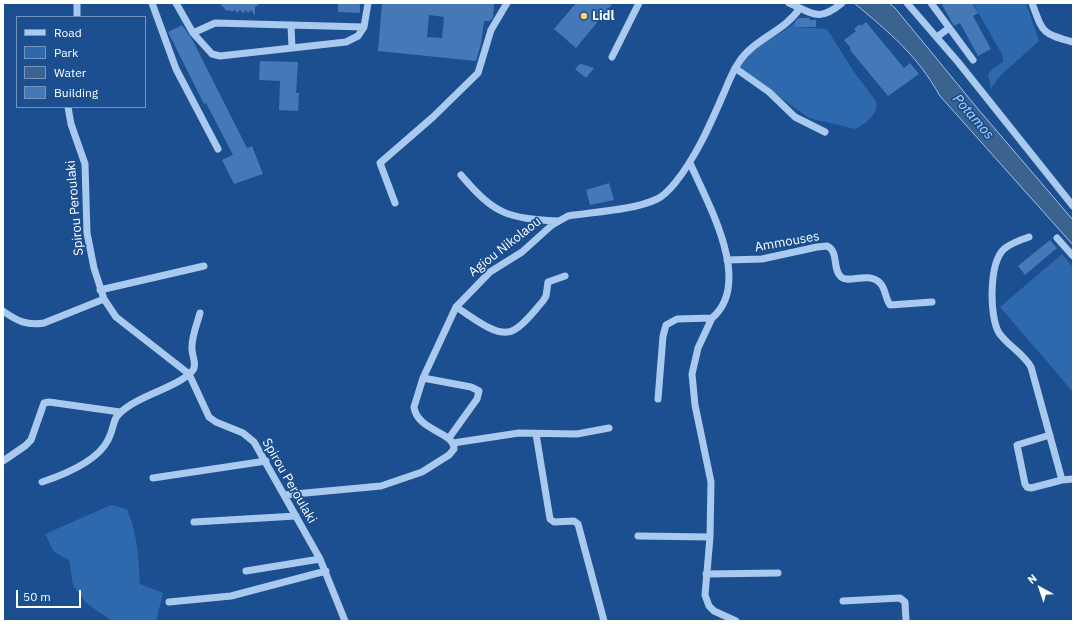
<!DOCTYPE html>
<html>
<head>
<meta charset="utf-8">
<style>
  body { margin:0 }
  #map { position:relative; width:1076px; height:624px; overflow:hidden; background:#1b4f8f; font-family:"IBM Plex Sans",sans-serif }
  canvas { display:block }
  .frame { position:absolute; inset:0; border:4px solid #fff; pointer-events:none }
  .legend { position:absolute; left:16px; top:16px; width:130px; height:92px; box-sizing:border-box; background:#1b4f8f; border:1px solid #7695bc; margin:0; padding:5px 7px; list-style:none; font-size:12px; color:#fff }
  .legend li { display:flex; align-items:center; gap:8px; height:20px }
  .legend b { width:20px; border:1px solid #7695bc }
  .north { position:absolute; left:1020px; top:568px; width:40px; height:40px; -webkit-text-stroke:3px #1b4f8f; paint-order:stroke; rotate:320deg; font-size:11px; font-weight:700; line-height:16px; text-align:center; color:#fff }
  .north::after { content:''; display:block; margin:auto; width:14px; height:18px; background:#fff; clip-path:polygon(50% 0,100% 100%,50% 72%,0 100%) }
  .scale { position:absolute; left:16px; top:590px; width:65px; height:18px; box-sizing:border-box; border:2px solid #fff; border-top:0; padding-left:5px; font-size:12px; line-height:14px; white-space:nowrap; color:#fff; -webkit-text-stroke:3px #1b4f8f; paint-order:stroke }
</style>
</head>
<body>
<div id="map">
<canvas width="1076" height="624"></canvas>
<div class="frame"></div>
<ul class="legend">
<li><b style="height:5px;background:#a9c9ee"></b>Road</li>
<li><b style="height:11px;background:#2e69ad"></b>Park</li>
<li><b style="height:11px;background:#3c6290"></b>Water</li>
<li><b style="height:11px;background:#4478b7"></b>Building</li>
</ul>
<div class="north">N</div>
<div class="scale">50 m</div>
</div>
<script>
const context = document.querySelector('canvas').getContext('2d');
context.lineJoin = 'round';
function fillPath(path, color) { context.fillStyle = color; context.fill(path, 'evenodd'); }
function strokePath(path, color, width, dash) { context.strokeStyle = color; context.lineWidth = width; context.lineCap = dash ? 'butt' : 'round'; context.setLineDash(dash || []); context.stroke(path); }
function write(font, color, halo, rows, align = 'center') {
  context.font = font + ' "IBM Plex Sans",sans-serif'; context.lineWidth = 3.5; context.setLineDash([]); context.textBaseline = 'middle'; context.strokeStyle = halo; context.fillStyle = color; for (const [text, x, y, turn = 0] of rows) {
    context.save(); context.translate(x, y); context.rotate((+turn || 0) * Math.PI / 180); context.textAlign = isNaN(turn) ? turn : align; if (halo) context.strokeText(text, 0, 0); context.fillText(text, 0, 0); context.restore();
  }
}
fillPath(new Path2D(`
  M973,3H1026L1039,41L1001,75L991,88L988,75L992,69L1003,62V56Z
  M795,22V27L827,29L854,72L876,101C879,114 866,124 855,129L809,118L739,68C745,59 752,51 761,45C773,36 785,32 795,22Z
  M1062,254L1073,267V392L1000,307Z
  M111,505L127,509C138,535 138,557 140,584L163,593L156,621H112L86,603L73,585L69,560L54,552L45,534Z`), '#2e69ad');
const water = new Path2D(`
  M854,3H889L895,8L978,109L1073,220V245L940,96C917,55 890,33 854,3Z`);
fillPath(water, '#3c6290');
strokePath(water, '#9cc4f0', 1);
fillPath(new Path2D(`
  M219,3H261L255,7V16L251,10L248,13L246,10L243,13L240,10L237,13L235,10L232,12L230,10L227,11Z
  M338,3H360V13L338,12Z
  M382,3H494L493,18L490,21H484L481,44L476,61L378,51ZM429,15L444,17L442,38L427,37Z
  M576,3H613L576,48L554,29Z
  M941,3H972L978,13L973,16L991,49L978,56L960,23L954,26Z
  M799,18H809L810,20H816V27H795V21Z
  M866,22L904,68L910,63L919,74L888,96L850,50L851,48L844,40L856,31L854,29L860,24L861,26Z
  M182,25L192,39L247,148L252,146L263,174L234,184L222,160L233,155L206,103L204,104L168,32Z
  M260,61L298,62L296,93H299L298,111L279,110L280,81L259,80Z
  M580,64L585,65L594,68L586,78L575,69Z
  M609,183L614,200L590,205L586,190Z
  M1050,240L1057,248L1025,275L1018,266Z`), '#4478b7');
strokePath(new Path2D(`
  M77,3V17
  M152,3L176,69L218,149
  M176,3L193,33L215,23L364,27L368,3
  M789,3C814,14 819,22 842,3
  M907,3L958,62L1073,206
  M931,3L973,60
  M1032,3C1043,33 1042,34 1073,42
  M291,25L292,48
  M193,33L212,54L220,56L346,42L358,36L364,27
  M937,37L949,28
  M612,57L639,3
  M735,68L769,92L795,117L825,132
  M68,107L71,124L85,164L87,233L94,268L104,299L116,317L189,374L209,417L216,422L243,433L254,442L320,559L345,621
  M461,175C495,215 507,218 558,221
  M395,203L380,163L433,117L478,73L491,30L507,3
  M1029,237C1020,240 1011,243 1004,249C989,263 989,316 999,333C1008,346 1023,353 1031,367L1062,480L1073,479
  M1057,238L1073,256
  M727,260L762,259L817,247L827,246C839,251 832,269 841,277C849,284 868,271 880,283C886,289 885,298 890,305L932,302
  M100,290L204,266
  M456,307C470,315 498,340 514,330C525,324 534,311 543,301L546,296L548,282L565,276
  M3,311C17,321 27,326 44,323L104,299
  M712,318L698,348L692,374L695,405L711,482L710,537L705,595L709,606L714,611L736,621
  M423,378L471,387L479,391L477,399L449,438
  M658,399L663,336L666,325L677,319L712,318C754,283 707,202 690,163
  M536,434L550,519L554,522L574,521L578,524L604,621
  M1050,435L1017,445L1025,484L1027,487L1031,488L1062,480
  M453,443L519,433L577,434L609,428
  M3,461L25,446L31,440L44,403L49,402L120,412
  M153,478L266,461
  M42,482C63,475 97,462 108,440C117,423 109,419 129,406C144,395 183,384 193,370C197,364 192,356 192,349C191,338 197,324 200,313
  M284,495L381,486L422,472L449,455L454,449C455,432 417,431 414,407L423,378L456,307L490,272L522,252L552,225L568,216C593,212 635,210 657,199C664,196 670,189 675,183C696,157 710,125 723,95C728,84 732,72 739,62C755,38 784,32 800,8
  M194,522L296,516
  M638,536L710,537
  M246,571L320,559
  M706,574L778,573
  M843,601L900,598L905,602L906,621
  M169,602L231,596L326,571`), '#a9c9ee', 7);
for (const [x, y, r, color] of [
  [584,16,4,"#ffd166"]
]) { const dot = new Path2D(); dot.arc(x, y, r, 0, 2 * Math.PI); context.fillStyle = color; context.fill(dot); strokePath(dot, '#1b4f8f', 1.5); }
write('bold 13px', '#fff', '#1b4f8f', [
  ["Lidl",592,16]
], 'left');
write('13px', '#fff', '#1b4f8f', [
  ["Spirou Peroulaki",75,208,-95],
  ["Ammouses",787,242,-10],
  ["Agiou Nikolaou",505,247,-38],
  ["Spirou Peroulaki",289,481,60]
]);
write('italic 14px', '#b5d3f5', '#1b4f8f', [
  ["Potamos",973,117,49]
]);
</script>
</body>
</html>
